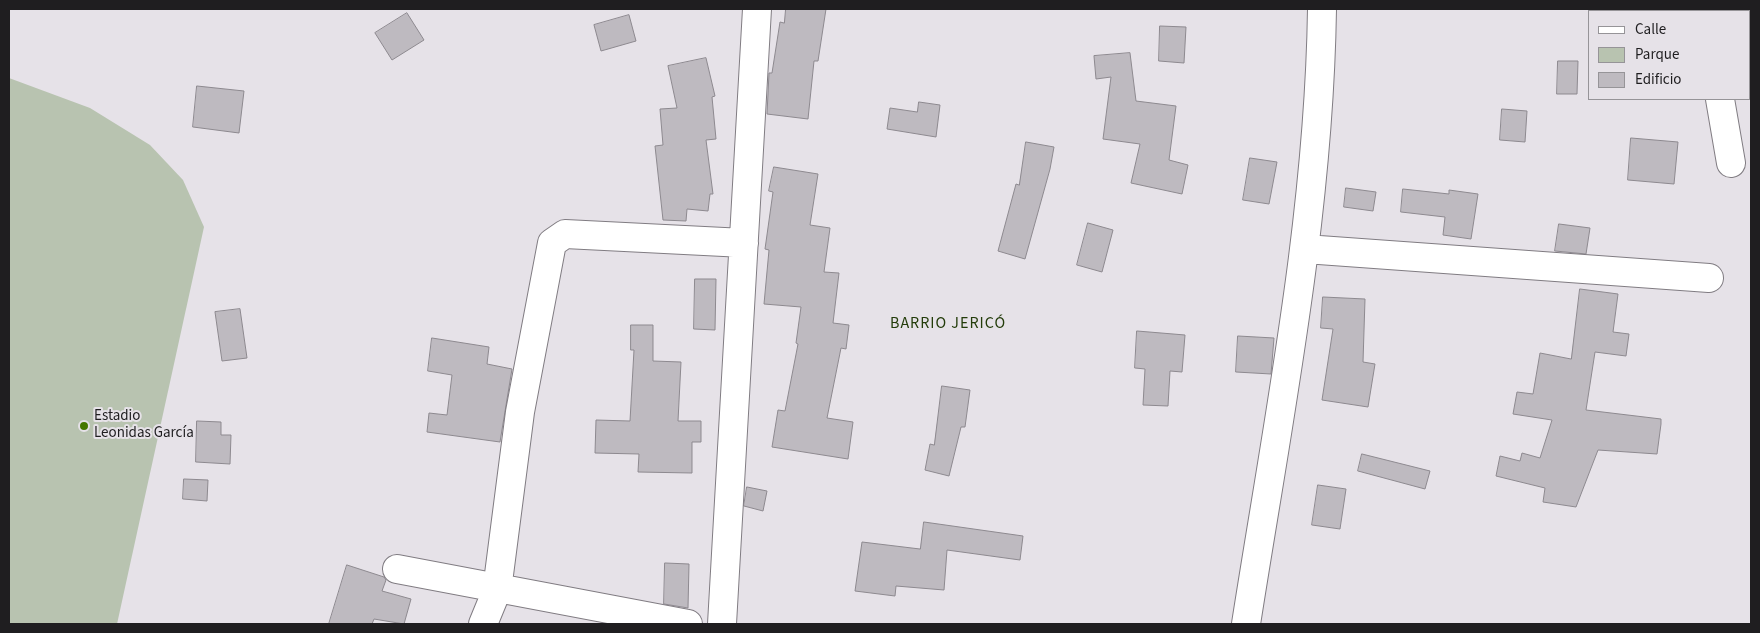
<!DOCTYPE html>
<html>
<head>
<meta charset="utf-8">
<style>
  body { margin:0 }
  #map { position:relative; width:1760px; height:633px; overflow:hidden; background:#e6e2e8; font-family:"Source Sans 3",sans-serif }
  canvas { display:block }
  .frame { position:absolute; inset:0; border:10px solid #1f1e20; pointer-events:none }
  .legend { position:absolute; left:1588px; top:10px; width:162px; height:90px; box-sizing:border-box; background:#e6e2e8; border:1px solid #969498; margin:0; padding:6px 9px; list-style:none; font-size:15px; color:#1f1e20 }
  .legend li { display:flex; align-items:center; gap:10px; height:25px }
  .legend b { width:25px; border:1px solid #969498 }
</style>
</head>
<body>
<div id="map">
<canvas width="1760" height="633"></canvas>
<div class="frame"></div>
<ul class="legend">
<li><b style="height:6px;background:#fff"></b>Calle</li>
<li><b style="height:14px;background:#b8c3b0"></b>Parque</li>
<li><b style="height:14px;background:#bebac0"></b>Edificio</li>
</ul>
</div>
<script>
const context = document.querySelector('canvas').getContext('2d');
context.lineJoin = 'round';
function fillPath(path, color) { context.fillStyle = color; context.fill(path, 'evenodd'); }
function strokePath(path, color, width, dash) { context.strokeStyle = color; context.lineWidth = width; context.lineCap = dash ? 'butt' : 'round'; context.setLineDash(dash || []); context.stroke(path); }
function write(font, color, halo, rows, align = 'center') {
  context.font = font + ' "Source Sans 3",sans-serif'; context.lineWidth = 4; context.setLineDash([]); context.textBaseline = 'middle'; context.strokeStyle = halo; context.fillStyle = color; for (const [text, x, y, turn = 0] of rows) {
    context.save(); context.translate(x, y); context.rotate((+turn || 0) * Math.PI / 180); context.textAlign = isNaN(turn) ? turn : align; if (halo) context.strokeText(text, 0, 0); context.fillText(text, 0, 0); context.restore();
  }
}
fillPath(new Path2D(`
  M9,78L90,108L150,145L183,180L204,227L117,624H9Z`), '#b8c3b0');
const building = new Path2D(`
  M786,9H826L818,61H814L808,119L767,114L769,73H772L780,22L784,23Z
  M407,13L424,40L392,60L375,33Z
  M629,15L636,41L601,51L594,25Z
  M1160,26L1186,27L1184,63L1159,61Z
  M1130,53L1136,101L1176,106L1169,160L1188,165L1182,194L1131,183L1140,144L1103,139L1111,77L1096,79L1094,56Z
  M706,58L715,96L712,97L716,139L706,140L713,194H710L708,211L687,209L686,221L663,220L655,146L663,145L660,109L677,108L668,66Z
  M1558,61H1578L1577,94H1557Z
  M197,86L244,91L239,133L193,127Z
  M919,102L940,105L936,137L887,129L890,108L917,112Z
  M1502,109L1527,111L1525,142L1500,140Z
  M1631,138L1678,142L1674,184L1628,180Z
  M1026,142L1054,147L1050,169L1025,259L998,251L1016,184L1019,185Z
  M1250,158L1277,162L1269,204L1243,200Z
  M774,167L818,174L810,225L830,228L824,272L839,273L833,323L849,325L846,349L841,348L827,418L853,422L848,459L772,447L778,410L785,411L798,344L796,343L801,307L764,304L769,250L765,249L773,192L769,191Z
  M1346,188L1376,192L1373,211L1344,207Z
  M1403,189L1449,194V190L1478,194L1471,239L1443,235L1445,217L1401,212Z
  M1088,223L1113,230L1102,272L1077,265Z
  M1559,224L1590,228L1586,254L1555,251Z
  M695,279H716L715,330L694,329Z
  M1580,289L1618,294L1613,332L1629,334L1626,356L1595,352L1586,410L1661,419V424L1657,454L1598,450L1576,507L1543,502L1545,488L1496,476L1500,456L1520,461L1522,453L1540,458L1552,420L1513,414L1517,392L1533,394L1540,353L1571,359Z
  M1323,297L1365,299L1363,362L1375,364L1368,407L1322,400L1333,329L1321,328Z
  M240,309L247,358L222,361L215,312Z
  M631,325H653V361L681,362L678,421H701V442H692V473L638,472L639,454L595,453L596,420L630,421L634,350H631Z
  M1137,331L1185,335L1182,372L1170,371L1168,406L1143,405L1145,369L1135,368Z
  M1238,336L1274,338L1271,374L1236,372Z
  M432,338L489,347L487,364L512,369L500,442L427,432L429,413L447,415L452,375L428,371Z
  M942,386L970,390L965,427H961L949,476L925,470L930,444L934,445Z
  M197,421L221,422V435H231L230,464L196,462Z
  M1362,454L1430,471L1425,489L1358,471Z
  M184,479L208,480L207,501L183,499Z
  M1318,485L1346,489L1340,529L1312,525Z
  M747,487L767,491L763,511L744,506Z
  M924,522L1023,536L1020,560L947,550L944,590L896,586L895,596L855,591L862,542L920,549Z
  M665,563L689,564L688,608L664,604Z
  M347,565L384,577L386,580L382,591L411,599L404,624L374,619L372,624H329Z`);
fillPath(building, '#bebac0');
strokePath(building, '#8d898f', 1);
const minor = new Path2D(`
  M1705,9V11
  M1720,99L1731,163
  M1305,249L1709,278
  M397,569L688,624
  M483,624L497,590L520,412L552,243L565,234L744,243
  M722,624L757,9
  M1246,624C1278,420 1319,216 1322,9`);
strokePath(minor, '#807c82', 30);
strokePath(minor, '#fff', 28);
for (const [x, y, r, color] of [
  [84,426,5,"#457700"]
]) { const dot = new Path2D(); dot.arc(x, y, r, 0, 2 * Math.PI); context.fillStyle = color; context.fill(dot); strokePath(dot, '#e6e2e8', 2); }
write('15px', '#1f1e20', '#e6e2e8', [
  ["Estadio",94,417],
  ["Leonidas García",94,434]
], 'left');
context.letterSpacing = '1px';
write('16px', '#233c0a', '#e6e2e8', [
  ["BARRIO JERICÓ",948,324]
]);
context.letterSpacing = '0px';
</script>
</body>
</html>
